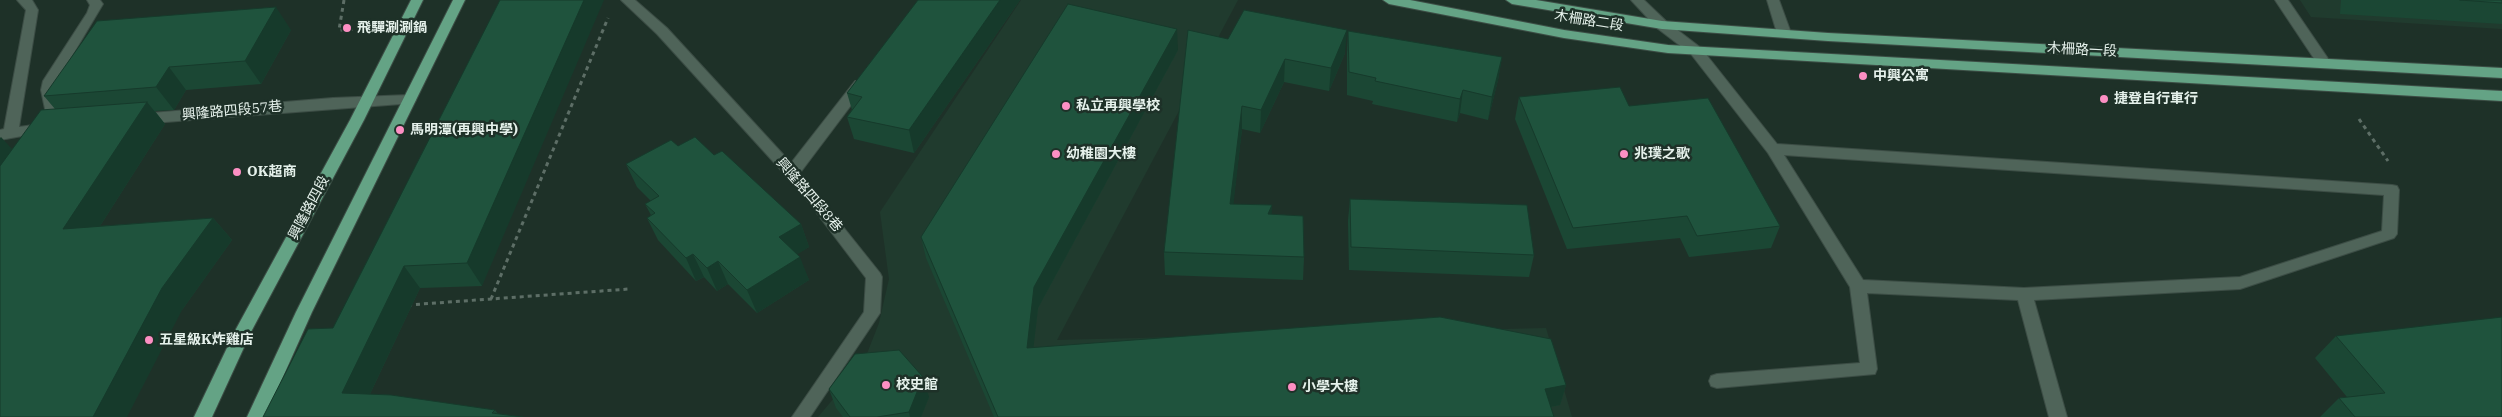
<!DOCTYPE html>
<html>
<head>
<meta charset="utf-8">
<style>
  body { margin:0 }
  canvas { display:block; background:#1e3128 }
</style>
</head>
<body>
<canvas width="2502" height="417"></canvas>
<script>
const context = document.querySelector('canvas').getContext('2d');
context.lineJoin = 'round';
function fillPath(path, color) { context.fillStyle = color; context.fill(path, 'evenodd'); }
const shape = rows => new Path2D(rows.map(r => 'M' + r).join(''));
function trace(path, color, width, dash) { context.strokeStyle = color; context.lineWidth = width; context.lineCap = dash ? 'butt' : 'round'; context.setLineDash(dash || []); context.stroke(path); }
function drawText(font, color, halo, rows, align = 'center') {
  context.font = font + ' "IBM Plex Serif","Noto Sans TC",serif'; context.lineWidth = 5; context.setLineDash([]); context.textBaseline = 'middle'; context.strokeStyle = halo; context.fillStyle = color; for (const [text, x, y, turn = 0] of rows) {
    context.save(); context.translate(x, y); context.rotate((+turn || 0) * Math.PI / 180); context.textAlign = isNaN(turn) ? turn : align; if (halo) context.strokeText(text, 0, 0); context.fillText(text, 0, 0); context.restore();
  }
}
const built = shape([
  [1021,0,1238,0,1057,340,1546,328,1572,417,818,417,863,364,879,323,889,279,880,212],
  [2300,0,2502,0,2502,29,2311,17]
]);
const path = shape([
  [344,0,339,30,371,29],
  [2359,119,2388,161],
  [491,299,608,18],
  [408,305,629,289]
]);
const minor = shape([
  [17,0,32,0,38,10,19,127,48,123,41,90,43,81,87,13,90,5,87,0,100,0,103,4,57,81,55,90,63,126,61,129,0,140,0,130,4,129,26,10,17,0],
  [621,0,635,0,667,28,791,163,855,81,865,81,867,84,800,173,880,273,882,277,880,313,810,417,792,417,864,312,866,278,800,191,657,34,621,0],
  [1631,0,1644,0,1667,22,1701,48,1777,144,2392,185,2397,186,2399,190,2397,234,2394,238,2240,289,2034,300,2067,417,2049,417,2018,300,1867,293,1877,369,1875,374,1717,388,1711,386,1709,381,1711,376,1717,374,1860,363,1850,287,1768,153,1691,54,1657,28,1631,0],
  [1784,155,2384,195,2382,231,2240,277,2024,288,1863,280,1784,155],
  [1767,0,1779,0,1791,33,1789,36,1784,37,1777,33,1767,0],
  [2275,0,2288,0,2331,63,2329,66,2319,66,2275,0],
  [409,95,414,97,416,100,414,103,139,124,132,119,139,114,333,98,409,95]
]);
const major = shape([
  [411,0,423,0,364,120,252,330,212,417,194,417,236,329,350,120,411,0],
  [453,0,465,0,312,312,265,417,247,417,296,312,453,0],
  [1383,0,1410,0,1564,30,1668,45,2502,91,2502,101,1668,53,1564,38,1389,4,1383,0],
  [1506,0,1536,0,1662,21,1828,33,2502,68,2502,78,1828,41,1662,29,1512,4,1506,0]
]);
const wall = shape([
  [500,0,482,286,420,288,370,394,495,410,498,414,263,417,333,328],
  [918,0,1020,0,914,153,854,139,847,117,852,110,847,93],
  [2341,0,2502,0,2502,24,2340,14],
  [291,30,261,84,186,90,174,110,155,111,165,124,100,226,213,218,232,240,182,310,12,149,55,109,44,96],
  [1348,31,1502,57,1498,80,1488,120,1460,113,1457,122,1372,104,1373,101,1347,95,1347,53],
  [1228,39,1345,53,1329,91,1284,82,1260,133,1242,129,1233,204,1272,205,1271,214,1304,257,1303,280,1165,275,1164,252],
  [1178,50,1038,308,1033,348,1566,385,1560,405,1551,407,1554,417,994,417,926,258,921,237],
  [1519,97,1629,106,1780,226,1771,248,1689,257,1680,238,1567,249,1515,119],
  [678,146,714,155,801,224,809,247,797,254,809,280,757,313,728,284,717,291,704,277,696,281,658,240,647,218,651,215,645,204,651,201,637,187,626,164],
  [1350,199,1534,255,1529,277,1349,270,1348,221],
  [2336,336,2502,417,2320,417,2339,398,2347,397,2315,358],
  [829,389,929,397,921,417,843,417,836,408]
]);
const shadedWall = shape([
  [584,0,604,0,482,286,467,263],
  [1000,0,1020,0,914,153,909,130],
  [276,7,291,30,261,84,245,61],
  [1177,29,1178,50,1038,308,1031,369,1027,348,1034,287],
  [1347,30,1345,53,1329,91,1331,68],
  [1502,57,1498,80,1488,120,1492,97],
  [1285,59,1284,82,1260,133,1261,110],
  [169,67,186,90,174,110,156,87],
  [1463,90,1460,113,1457,122,1460,99],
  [147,102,165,124,84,251,63,229],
  [1242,106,1242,129,1231,226,1230,204],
  [1,137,22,160,0,190,0,138],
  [1272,205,1271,228,1268,214],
  [213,218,232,240,182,310,127,417,93,417,162,288],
  [801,224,809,247,788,260,779,237],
  [693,254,704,277,696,281,686,258],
  [800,257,809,280,757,313,747,290],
  [718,261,728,284,717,291,707,268],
  [404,266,420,288,360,415,342,393],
  [923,377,929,397,921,417,910,417,909,412],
  [1566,385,1560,405,1540,409,1545,389]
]);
const building = shape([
  [500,0,584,0,467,263,404,266,342,393,391,395,495,410,492,413,523,417,263,417,308,329,333,328,500,0],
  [918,0,1000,0,909,130,847,117,862,97,847,93,918,0],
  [2460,0,2502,0,2502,3,2460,0],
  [1068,4,1177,29,1034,287,1027,348,1440,317,1551,339,1566,385,1545,389,1554,417,998,417,921,237,1068,4],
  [276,7,245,61,169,67,156,87,44,96,97,21,276,7],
  [1244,10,1347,30,1331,68,1285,59,1261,110,1242,106,1230,204,1272,205,1268,214,1303,216,1304,257,1164,252,1188,30,1228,39,1244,10],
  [1348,31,1502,57,1492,97,1463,90,1460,99,1375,81,1376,78,1349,72,1348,31],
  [1620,87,1629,106,1708,98,1780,226,1697,236,1687,216,1573,228,1519,97,1620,87],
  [147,102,63,229,213,218,162,288,93,417,0,417,0,166,41,110,147,102],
  [695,137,714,155,722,151,801,224,779,237,800,257,747,290,718,261,707,268,693,254,686,258,647,218,655,213,645,204,659,196,626,164,671,140,678,146,695,137],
  [1350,199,1527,205,1534,255,1351,247,1350,199],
  [2502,317,2502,417,2355,417,2339,398,2385,393,2336,336,2502,317],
  [899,350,923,377,909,412,877,417,850,417,829,389,855,354,899,350]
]);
const markers = [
  [347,28,5,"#fc8fc3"],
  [1863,76,5,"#fc8fc3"],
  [2104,99,5,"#fc8fc3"],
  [1066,106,5,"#fc8fc3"],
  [400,130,5,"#fc8fc3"],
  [1056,154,5,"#fc8fc3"],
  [1624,154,5,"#fc8fc3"],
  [237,172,5,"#fc8fc3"],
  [149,340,5,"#fc8fc3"],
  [886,385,5,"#fc8fc3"],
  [1292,387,5,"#fc8fc3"]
];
const streetNames = [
  ["木柵路二段",1589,21,9],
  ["木柵路一段",2082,50,3],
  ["興隆路四段57巷",232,111,-5],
  ["興隆路四段8巷",809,195,49],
  ["興隆路四段",309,208,-62]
];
const poiNames = [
  ["飛驒涮涮鍋",357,28],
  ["中興公寓",1873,76],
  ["捷登自行車行",2114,99],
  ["私立再興學校",1076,106],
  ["馬明潭(再興中學)",410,130],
  ["幼稚園大樓",1066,154],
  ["兆璞之歌",1634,154],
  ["OK超商",247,172],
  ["五星級K炸雞店",159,340],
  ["校史館",896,385],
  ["小學大樓",1302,387]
];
fillPath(built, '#203b2e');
trace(minor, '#3c4d45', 2);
trace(major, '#3c4d45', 2);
trace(path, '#5d6e66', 3, [4, 4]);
fillPath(minor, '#4f6459');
fillPath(major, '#64a385');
fillPath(wall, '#1b4734');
fillPath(shadedWall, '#163a2b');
fillPath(building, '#1f533d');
trace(building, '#163a2b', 1);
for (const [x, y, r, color] of markers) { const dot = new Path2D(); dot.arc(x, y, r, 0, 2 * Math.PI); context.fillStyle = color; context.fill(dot); trace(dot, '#1e3128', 2); }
drawText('14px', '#e5f1eb', '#1e3128', streetNames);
drawText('bold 14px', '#e5f1eb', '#1e3128', poiNames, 'left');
</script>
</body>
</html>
